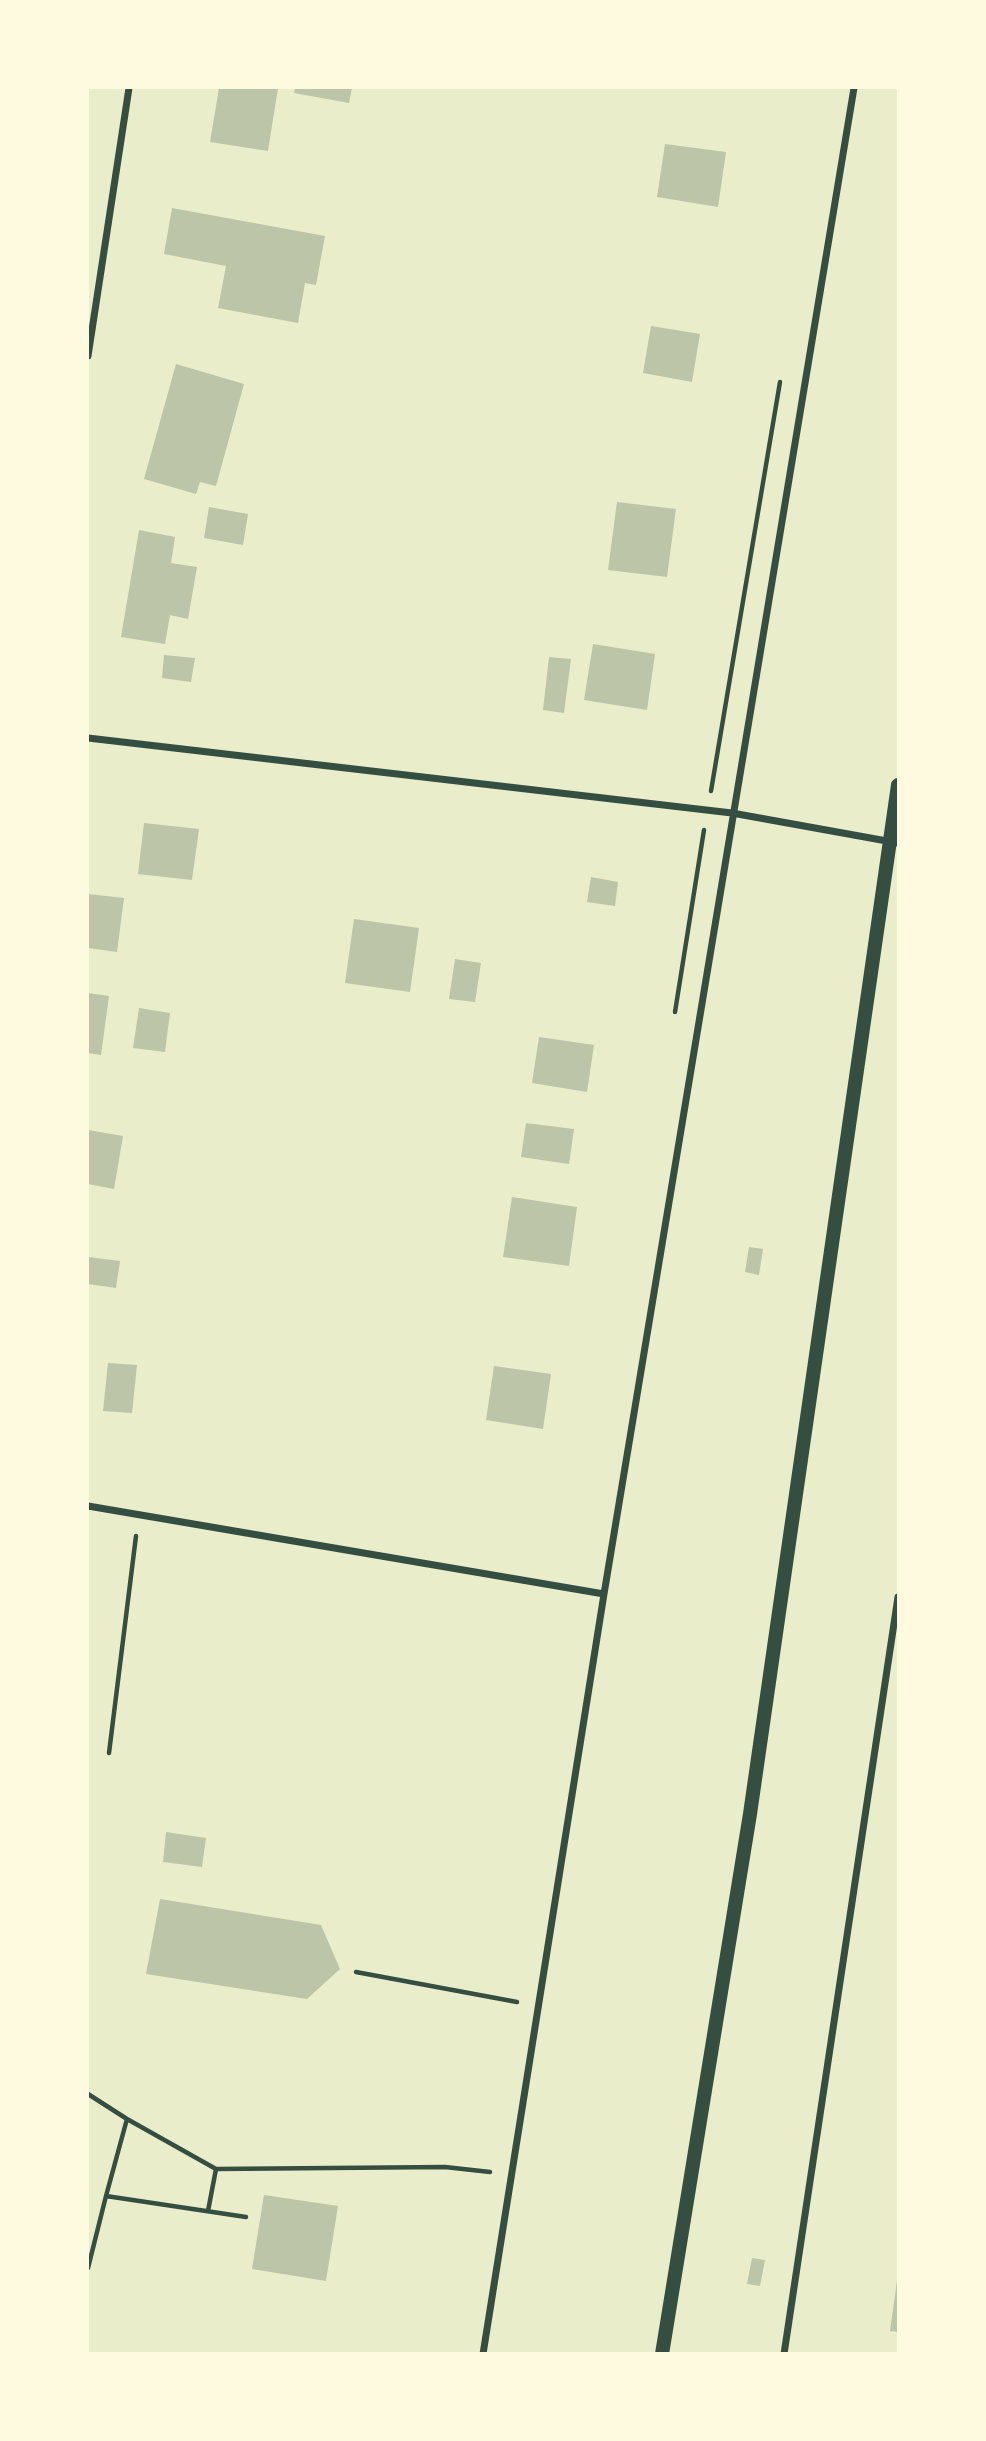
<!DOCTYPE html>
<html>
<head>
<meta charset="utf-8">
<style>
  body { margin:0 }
  #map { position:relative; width:986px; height:2441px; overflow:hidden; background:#e9edc9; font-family:Montserrat,sans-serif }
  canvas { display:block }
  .frame { position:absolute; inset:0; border:89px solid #fefae0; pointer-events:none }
</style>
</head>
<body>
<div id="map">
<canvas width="986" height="2441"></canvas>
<div class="frame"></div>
</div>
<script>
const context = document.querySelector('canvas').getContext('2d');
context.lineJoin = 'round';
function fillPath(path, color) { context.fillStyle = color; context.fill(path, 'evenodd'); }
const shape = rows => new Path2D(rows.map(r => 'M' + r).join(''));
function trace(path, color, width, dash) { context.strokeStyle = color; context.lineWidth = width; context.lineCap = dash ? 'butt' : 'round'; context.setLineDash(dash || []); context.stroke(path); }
const building = shape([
  [219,88,278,88,268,151,210,142],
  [295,88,352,88,349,103,294,93],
  [665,144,726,152,718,207,657,197],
  [172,208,325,236,316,285,305,283,298,323,218,308,226,266,164,254],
  [651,326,700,334,692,382,643,373],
  [176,364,244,384,216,486,200,482,196,494,144,479],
  [617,502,676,509,667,577,608,570],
  [209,507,248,514,243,545,204,538],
  [139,530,175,537,171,563,197,567,188,619,170,615,165,644,121,637],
  [593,644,655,654,647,710,584,700],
  [164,655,195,658,191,682,162,678],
  [549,657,571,659,564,713,543,710],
  [144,823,199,829,192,880,138,874],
  [591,877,618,882,615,906,587,902],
  [88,894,124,898,117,952,88,948],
  [354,919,419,928,410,992,345,983],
  [455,959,481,963,475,1002,449,999],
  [88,993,109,996,101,1055,88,1053],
  [139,1008,170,1013,165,1052,133,1048],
  [539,1037,594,1045,587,1092,532,1083],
  [526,1123,574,1129,569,1164,521,1157],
  [88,1130,123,1136,114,1189,88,1184],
  [512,1197,577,1207,569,1266,503,1257],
  [749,1247,763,1249,759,1275,745,1272],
  [88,1257,120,1261,116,1288,88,1284],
  [108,1363,137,1365,132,1413,103,1411],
  [494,1366,551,1374,543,1429,486,1420],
  [166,1832,206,1838,202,1867,163,1862],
  [160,1899,321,1925,340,1969,307,1999,146,1974],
  [264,2195,338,2206,326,2281,252,2269],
  [752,2258,765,2260,760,2286,747,2284],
  [897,2281,898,2282,898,2332,890,2331]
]);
const path = shape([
  [711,791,780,382],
  [675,1012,704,830],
  [109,1753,136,1536],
  [356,1972,517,2002],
  [88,2094,127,2119,216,2169],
  [106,2196,127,2119],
  [208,2211,216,2169,445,2167,490,2172],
  [88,2268,106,2196,246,2217]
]);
const minor = shape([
  [88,356,129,88],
  [88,738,732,813,898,843],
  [88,1506,604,1594],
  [483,2354,604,1594,854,88],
  [784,2354,898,1597]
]);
const secondary = shape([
  [662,2354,750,1814,898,785]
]);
fillPath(building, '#bcc5a7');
trace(path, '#344e41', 4.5);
trace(minor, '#344e41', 7);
trace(secondary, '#344e41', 14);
</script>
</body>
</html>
